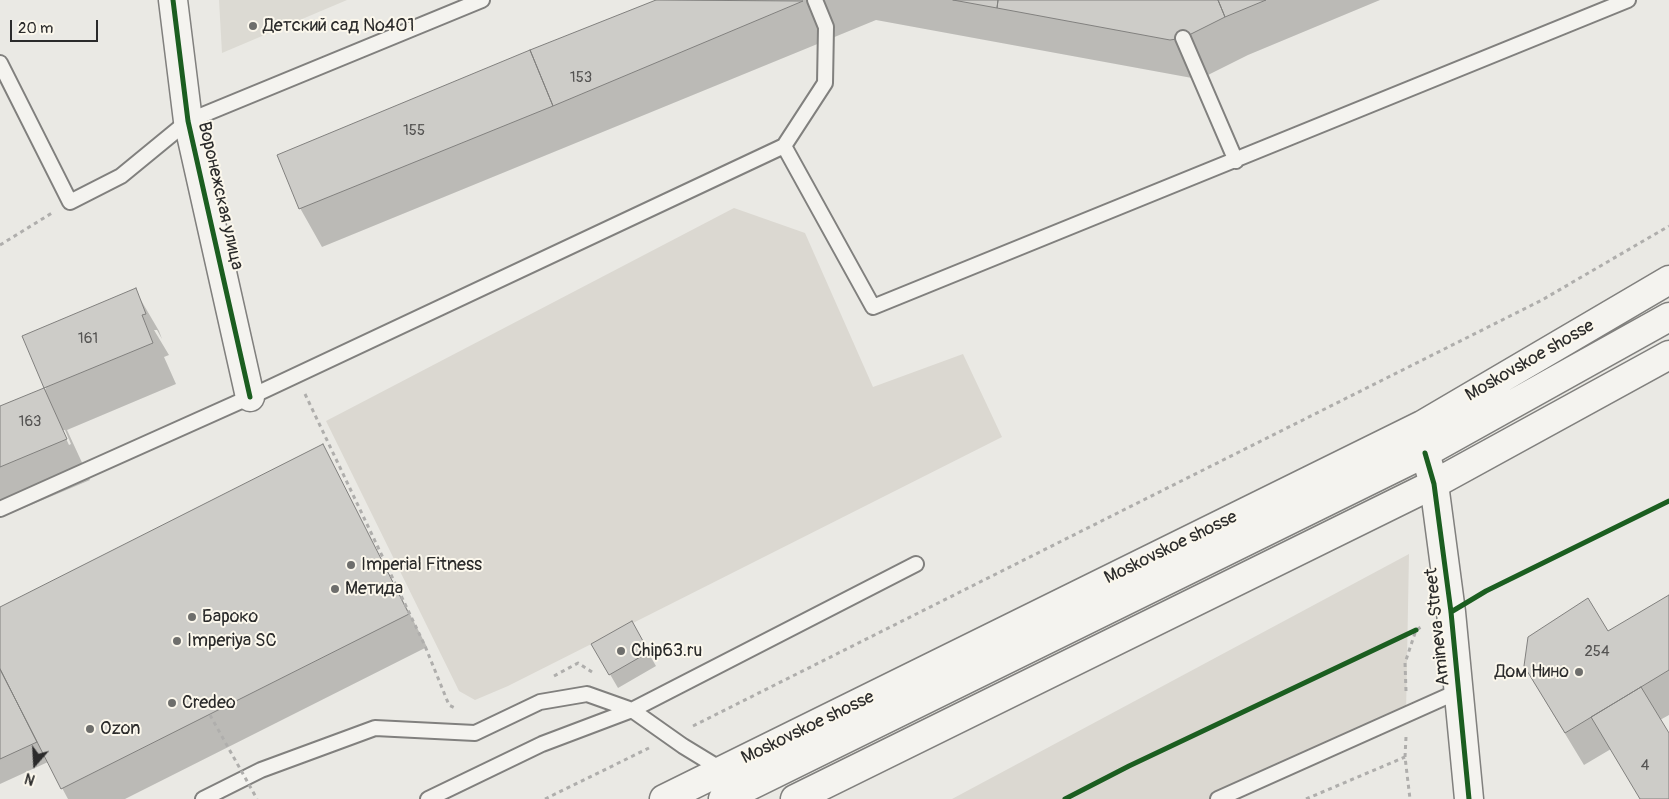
<!DOCTYPE html>
<html>
<head>
<meta charset="utf-8">
<style>
  body { margin:0 }
  #map { position:relative; width:1669px; height:799px; overflow:hidden; background:#eae9e4; font-family:Pangolin,sans-serif }
  canvas { display:block }
  .north { position:absolute; left:10px; top:739px; width:50px; height:50px; -webkit-text-stroke:4px #fbf7ec; paint-order:stroke; rotate:199deg; font-size:14px; font-weight:700; line-height:20px; text-align:center; color:#2b2b2b }
  .north::after { content:''; display:block; margin:auto; width:18px; height:22px; background:#2b2b2b; clip-path:polygon(50% 0,100% 100%,50% 72%,0 100%) }
  .scale { position:absolute; left:10px; top:20px; width:88px; height:22px; box-sizing:border-box; border:2px solid #2b2b2b; border-top:0; padding-left:6px; font-size:15px; line-height:18px; white-space:nowrap; color:#2b2b2b; -webkit-text-stroke:4px #fbf7ec; paint-order:stroke }
</style>
</head>
<body>
<div id="map">
<canvas width="1669" height="799"></canvas>
<div class="north">N</div>
<div class="scale">20 m</div>
</div>
<script>
const context = document.querySelector('canvas').getContext('2d');
context.lineJoin = 'round';
function fillPath(path, color) { context.fillStyle = color; context.fill(path, 'evenodd'); }
const shape = rows => new Path2D(rows.map(r => 'M' + r).join(''));
function trace(path, color, width, dash) { context.strokeStyle = color; context.lineWidth = width; context.lineCap = dash ? 'butt' : 'round'; context.setLineDash(dash || []); context.stroke(path); }
function drawText(font, color, halo, rows, align = 'center') {
  context.font = font + ' Pangolin,sans-serif'; context.lineWidth = 4; context.setLineDash([]); context.textBaseline = 'middle'; context.strokeStyle = halo; context.fillStyle = color; for (const [text, x, y, turn = 0] of rows) {
    context.save(); context.translate(x, y); context.rotate((+turn || 0) * Math.PI / 180); context.textAlign = isNaN(turn) ? turn : align; if (halo) context.strokeText(text, 0, 0); context.fillText(text, 0, 0); context.restore();
  }
}
const built = shape([
  [219,0,347,0,222,53]
]);
const green = shape([
  [734,208,805,233,873,387,963,354,1002,437,508,686,475,700,459,691,326,421],
  [1409,554,1406,714,1218,799,952,799]
]);
const shadow = shape([
  [661,0,1380,0,1248,55,1206,76,1192,78,876,20,322,247,300,208,278,156],
  [135,290,159,331,162,339,157,330,154,330,169,355,164,357,176,384,67,430,90,480,0,518,0,407,46,389,24,337],
  [62,430,65,430,71,444,69,445],
  [322,445,427,647,125,799,68,799,48,762,0,784,0,671,3,671,0,666,0,608],
  [1669,597,1669,715,1660,720,1669,736,1669,799,1641,799,1611,749,1584,765,1544,699,1608,633],
  [631,623,656,666,618,688,593,645]
]);
const building = shape([
  [656,0,803,1,553,106,530,50,656,0],
  [953,0,998,0,997,8,953,0],
  [998,0,1218,0,1225,17,1183,38,1170,40,997,8,998,0],
  [1218,0,1266,0,1225,17,1218,0],
  [530,50,553,106,299,209,277,155,530,50],
  [136,288,146,314,142,315,153,343,44,388,22,336,136,288],
  [44,388,67,439,0,467,0,406,44,388],
  [323,444,409,614,61,789,0,669,0,607,323,444],
  [1669,595,1669,670,1565,733,1524,666,1528,637,1588,598,1608,631,1669,595],
  [632,621,649,652,609,675,591,644,632,621],
  [0,669,37,742,0,759,0,669],
  [1641,687,1669,733,1669,799,1640,799,1591,717,1641,687]
]);
const path = shape([
  [0,245,52,213],
  [305,394,425,646,449,705,457,709],
  [1477,596,1669,501],
  [554,676,578,663,592,672],
  [1406,691,1405,663,1416,630,1423,626],
  [693,726,1542,300,1669,226],
  [1406,737,1405,757,1410,799],
  [545,799,649,748],
  [1306,799,1405,757]
]);
const service = shape([
  [1183,38,1236,161],
  [0,63,70,202,121,176,188,121,482,0],
  [784,146,873,307,1628,0],
  [0,509,250,397,784,146,825,83,826,27,815,0],
  [203,799,261,770,375,728,475,733,540,702,587,694,632,710,916,564],
  [428,799,542,744,632,710,683,746,724,771],
  [1218,799,1459,691]
]);
const minor = shape([
  [173,0,188,121,250,397]
]);
const tertiary = shape([
  [1425,453,1434,484,1451,612,1469,799]
]);
const primary = shape([
  [664,799,1422,425,1669,280],
  [723,799,1425,453,1669,317],
  [795,799,1434,484,1669,355]
]);
const pathBridge = shape([
  [210,715,257,799]
]);
const cycleway = shape([
  [173,0,188,121,250,397],
  [1425,453,1434,484,1451,612,1469,799],
  [1451,612,1486,591,1669,501],
  [1065,799,1129,766,1416,630]
]);
const markers = [
  [253,26,5,"#6e6e6c"],
  [351,565,5,"#6e6e6c"],
  [335,589,5,"#6e6e6c"],
  [192,617,5,"#6e6e6c"],
  [177,641,5,"#6e6e6c"],
  [621,651,5,"#6e6e6c"],
  [1579,672,5,"#6e6e6c"],
  [172,703,5,"#6e6e6c"],
  [90,729,5,"#6e6e6c"]
];
const numberNames = [
  ["153",581,78],
  ["155",414,131],
  ["161",88,339],
  ["163",30,422],
  ["254",1597,652],
  ["4",1645,766]
];
const poiNames = [
  ["Детский сад №401",263,26],
  ["Imperial Fitness",361,565],
  ["Метида",345,589],
  ["Бароко",202,617],
  ["Imperiya SC",187,641],
  ["Chip63.ru",631,651],
  ["Дом Нино",1569,672,"right"],
  ["Credeo",182,703],
  ["Ozon",100,729]
];
const streetNames = [
  ["Воронежская улица",220,196,77],
  ["Moskovskoe shosse",1530,361,-30],
  ["Moskovskoe shosse",1171,548,-26],
  ["Amineva Street",1438,627,-96],
  ["Moskovskoe shosse",808,728,-26]
];
fillPath(built, '#dcdad3');
fillPath(green, '#dbd8d1');
fillPath(shadow, '#0003');
fillPath(building, '#cdccc8');
trace(building, '#81807e', 1);
trace(service, '#81807e', 18);
trace(minor, '#81807e', 31);
trace(tertiary, '#81807e', 31);
trace(primary, '#81807e', 31);
trace(path, '#afaeac', 3, [4, 4]);
trace(service, '#f4f3ef', 14);
trace(minor, '#f4f3ef', 28);
trace(tertiary, '#f4f3ef', 28);
trace(primary, '#f4f3ef', 28);
trace(pathBridge, '#afaeac', 3, [4, 4]);
trace(cycleway, '#1b5e20', 5);
for (const [x, y, r, color] of markers) { const dot = new Path2D(); dot.arc(x, y, r, 0, 2 * Math.PI); context.fillStyle = color; context.fill(dot); trace(dot, '#fbf7ec', 2); }
drawText('15px', '#545352', null, numberNames);
drawText('18px', '#2b2b2b', '#fbf7ec', poiNames, 'left');
drawText('18px', '#2b2b2b', '#fbf7ec', streetNames);
</script>
</body>
</html>
